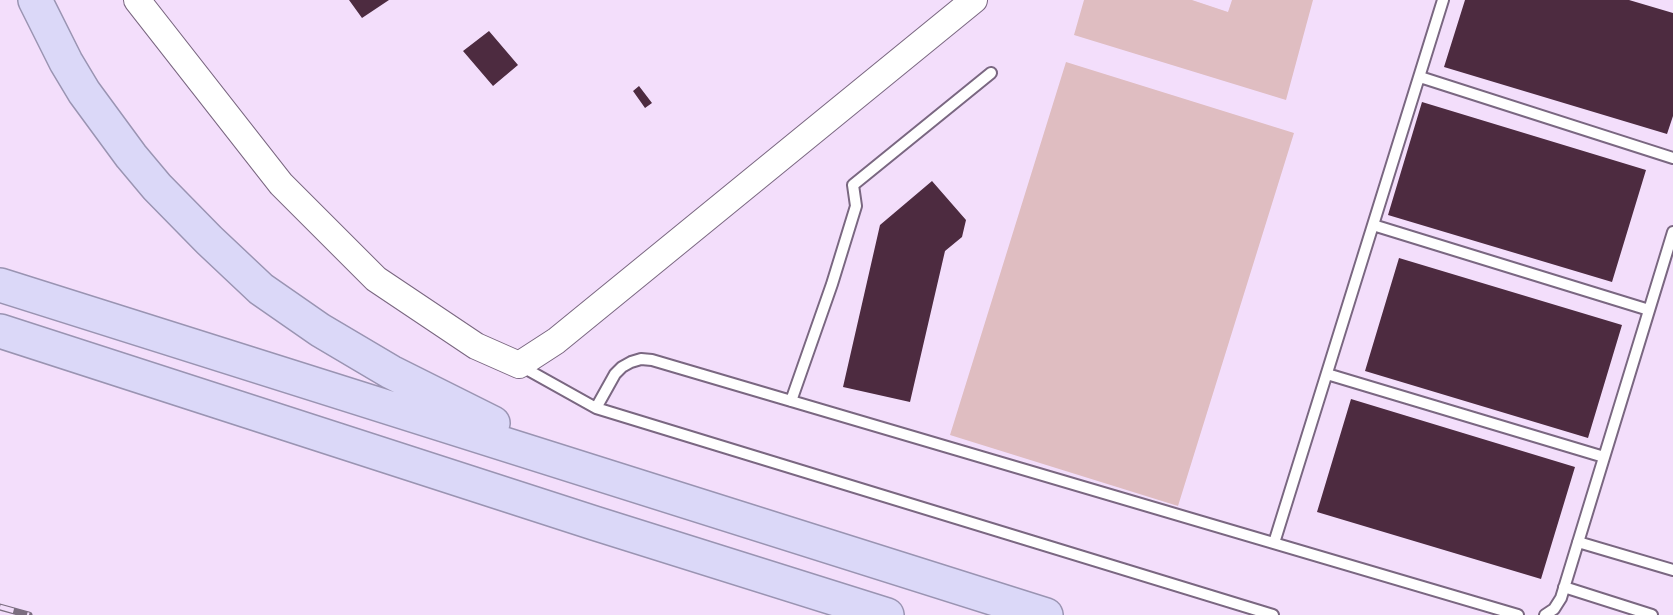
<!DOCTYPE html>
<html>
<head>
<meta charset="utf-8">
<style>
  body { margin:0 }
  canvas { display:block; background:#f3defb }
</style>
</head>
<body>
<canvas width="1673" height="615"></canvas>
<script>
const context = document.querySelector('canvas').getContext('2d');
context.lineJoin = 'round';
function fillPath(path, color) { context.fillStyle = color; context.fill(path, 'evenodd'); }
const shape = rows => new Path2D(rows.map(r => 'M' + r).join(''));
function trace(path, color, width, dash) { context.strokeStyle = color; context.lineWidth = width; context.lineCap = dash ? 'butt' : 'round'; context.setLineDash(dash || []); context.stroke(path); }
const green = shape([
  [1084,0,1192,0,1228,12,1232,0,1313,0,1286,100,1074,35],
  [1066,62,1294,133,1178,506,950,435]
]);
const building = shape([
  [349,0,389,0,362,18],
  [1465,0,1629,0,1673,13,1673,116,1667,134,1444,67],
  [489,31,518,65,493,86,463,51],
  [639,86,652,103,645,108,633,91],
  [1422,102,1646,170,1612,282,1388,215],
  [932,181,966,220,962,237,945,251,910,402,843,387,880,225],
  [1399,258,1622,325,1588,438,1365,371],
  [1351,399,1575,467,1541,579,1317,512]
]);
const service = shape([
  [1420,77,1673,158],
  [1373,225,1649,310],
  [519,365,596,408,1273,615],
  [1327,374,1604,457],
  [791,401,832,284,856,206,853,185,991,73],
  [596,408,615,374,622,367,631,362,641,359,652,360,1518,615],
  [1578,542,1673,570],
  [1274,543,1443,0],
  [1564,587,1652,615],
  [1545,615,1554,609,1561,598,1673,232]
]);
const tertiary = shape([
  [137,0,281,184,376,279,476,346,519,365,556,341,974,0]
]);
const trunk = shape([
  [35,0,66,62,84,92,131,156,157,187,209,240,261,289,320,330,391,372,493,423],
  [0,285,1046,615],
  [0,331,594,523,887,615]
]);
const rail = shape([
  [0,607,29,615]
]);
fillPath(green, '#dfbdc1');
fillPath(building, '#4d2b40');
trace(service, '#7a6781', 14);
trace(tertiary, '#7a6781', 28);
trace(trunk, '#9a94b2', 36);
trace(service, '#fff', 10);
trace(tertiary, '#fff', 26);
trace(trunk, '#dbd8f8', 33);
trace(rail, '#7b6e80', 7);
trace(rail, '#f3defb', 4.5, [14]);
</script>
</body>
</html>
